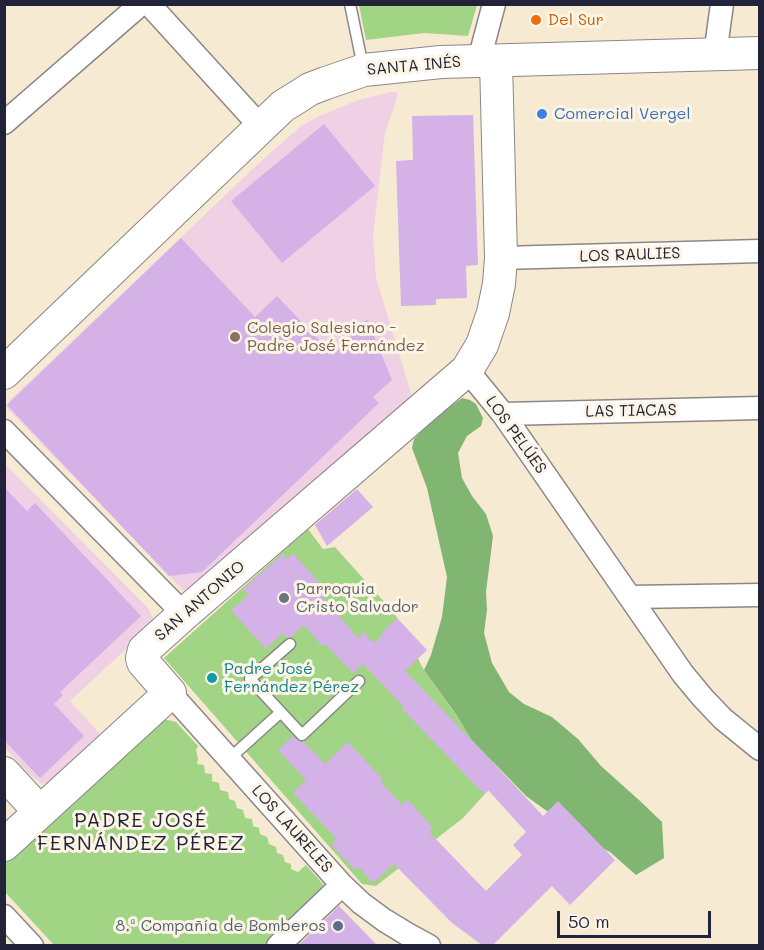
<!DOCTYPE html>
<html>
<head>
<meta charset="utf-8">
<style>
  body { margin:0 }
  #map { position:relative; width:764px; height:950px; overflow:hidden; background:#f7ead3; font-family:Mali,sans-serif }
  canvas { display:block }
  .frame { position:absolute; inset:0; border:6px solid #22223b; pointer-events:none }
  .scale { position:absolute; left:557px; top:911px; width:154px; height:27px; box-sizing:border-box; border:3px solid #22223b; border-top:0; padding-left:8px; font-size:18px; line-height:21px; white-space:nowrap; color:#22223b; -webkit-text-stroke:4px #fcf5e5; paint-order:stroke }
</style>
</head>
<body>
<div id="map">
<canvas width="764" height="950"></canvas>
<div class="frame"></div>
<div class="scale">50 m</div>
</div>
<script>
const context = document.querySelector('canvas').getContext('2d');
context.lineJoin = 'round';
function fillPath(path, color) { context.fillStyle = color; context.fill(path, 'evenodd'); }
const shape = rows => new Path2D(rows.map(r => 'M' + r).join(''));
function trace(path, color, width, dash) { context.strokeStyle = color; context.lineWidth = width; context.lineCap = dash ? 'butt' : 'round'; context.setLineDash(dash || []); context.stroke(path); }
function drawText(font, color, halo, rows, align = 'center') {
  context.font = font + ' Mali,sans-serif'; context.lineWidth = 6; context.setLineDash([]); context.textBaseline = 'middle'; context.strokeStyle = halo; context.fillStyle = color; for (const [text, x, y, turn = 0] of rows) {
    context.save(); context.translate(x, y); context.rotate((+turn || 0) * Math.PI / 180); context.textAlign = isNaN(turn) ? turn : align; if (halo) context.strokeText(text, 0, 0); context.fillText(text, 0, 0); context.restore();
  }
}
const built = shape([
  [391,92,397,92,397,98,385,133,373,235,376,278,412,396,192,591,183,590,8,409,7,405,9,401,258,164,302,125,322,115,358,100],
  [4,463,148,608,154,620,152,625,70,701,100,734,48,782,42,784,30,775,5,748]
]);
const green = shape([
  [359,5,359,4,477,5,468,36,424,33,366,40],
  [308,529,323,549,335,547,395,614,424,670,463,725,503,774,463,818,376,886,362,884,164,658],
  [161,720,168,720,176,722,198,746,196,750,198,759,197,764,204,765,205,773,212,774,212,781,219,783,220,790,228,792,229,799,235,801,237,808,243,810,245,818,252,819,253,826,259,828,260,834,267,837,269,844,276,847,277,853,283,855,285,862,291,864,291,869,298,872,306,865,329,891,270,946,54,945,5,892,5,858]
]);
const forest = shape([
  [462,398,470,400,476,404,483,418,481,426,467,436,458,453,462,478,472,496,486,514,493,536,486,592,487,610,484,633,492,663,509,692,524,704,552,717,578,739,601,766,639,800,662,822,664,858,636,875,610,852,581,838,558,819,526,796,472,740,457,716,424,670,431,655,442,617,447,577,427,488,412,448,414,439,432,420]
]);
const building = shape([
  [473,115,478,265,466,266,467,298,436,299,436,305,401,306,396,161,413,160,412,116],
  [324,124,375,186,282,263,231,201],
  [181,238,255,317,277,296,333,355,367,319,392,380,373,397,379,403,202,572,169,576,7,405],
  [4,487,27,511,35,503,141,616,60,692,63,695,54,704,84,736,40,778,4,740],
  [357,489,373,507,327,546,315,525],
  [293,553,328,593,323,597,358,638,364,632,373,643,383,635,382,633,397,618,427,650,405,671,504,774,543,816,558,801,615,860,570,905,552,886,493,945,482,945,452,923,394,864,373,883,359,867,355,870,331,844,337,839,293,793,306,780,278,750,293,736,299,742,304,742,325,764,348,742,383,780,381,782,402,805,408,800,433,828,429,832,486,891,522,855,513,845,526,832,488,790,484,794,402,709,404,707,363,664,353,673,325,644,322,646,304,625,291,637,287,638,283,633,266,649,231,610,249,595,243,589,283,554,287,559],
  [339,906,377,945,298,945,306,938]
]);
const lane = shape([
  [350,4,363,67],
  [290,644,250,679,302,735,359,681],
  [229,759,281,712]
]);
const street = shape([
  [149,4,261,127],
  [715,55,722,4],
  [479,60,494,4],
  [4,123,141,4],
  [501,258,760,251],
  [467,370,503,414,683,674,703,698,723,719,760,749],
  [503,414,760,408],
  [4,431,184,614],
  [630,597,760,595],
  [170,693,342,885,361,903,384,920,407,934,429,946],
  [4,916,32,946],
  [278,946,342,885]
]);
const secondary = shape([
  [4,373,261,127,283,106,296,98,310,89,326,83,364,70,441,62,760,53],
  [4,773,40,812],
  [4,845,170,693,143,662,142,658,144,650,184,614,467,370,482,345,493,313,499,284,501,258,496,61]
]);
const markers = [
  [536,20,6,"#e8710a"],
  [542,114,6,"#3f7fe0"],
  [235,337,6,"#8d6e63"],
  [284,598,6,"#6b7280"],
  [212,678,6,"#0f9aa8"],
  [338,926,6,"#5c6f8a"]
];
const foodNames = [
  ["Del Sur",548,20]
];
const streetNames = [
  ["SANTA INÉS",414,66,-5],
  ["LOS RAULIES",630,255,-2],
  ["LAS TIACAS",631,411,-1],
  ["LOS PELÚES",516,435,54],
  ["SAN ANTONIO",200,601,-41],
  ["LOS LAURELES",292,829,48]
];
const shopNames = [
  ["Comercial Vergel",554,114]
];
const educationNames = [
  ["Colegio Salesiano -",247,328],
  ["Padre José Fernández",247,346]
];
const worshipNames = [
  ["Parroquia",296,589],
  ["Cristo Salvador",296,607]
];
const cultureNames = [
  ["Padre José",224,669],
  ["Fernández Pérez",224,687]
];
const serviceNames = [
  ["8.ª Compañía de Bomberos",326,926]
];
const quarterNames = [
  ["PADRE JOSÉ",141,821],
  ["FERNÁNDEZ PÉREZ",141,844]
];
fillPath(built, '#f0d0e4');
fillPath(green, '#a1d484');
fillPath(forest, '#80b672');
fillPath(building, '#d4b1e6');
trace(lane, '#8c8687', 13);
trace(street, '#8c8687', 25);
trace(secondary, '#8c8687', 34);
trace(lane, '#fff', 10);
trace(street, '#fff', 22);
trace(secondary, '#fff', 32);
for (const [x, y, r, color] of markers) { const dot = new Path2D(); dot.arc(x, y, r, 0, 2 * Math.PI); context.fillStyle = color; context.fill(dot); trace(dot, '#fcf5e5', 2); }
drawText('16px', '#c56008', '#fcf5e5', foodNames, 'left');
drawText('16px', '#22223b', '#fcf5e5', streetNames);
drawText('16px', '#366cbe', '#fcf5e5', shopNames, 'left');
drawText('16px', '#785e54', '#fcf5e5', educationNames, 'left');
drawText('16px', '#5b616d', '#fcf5e5', worshipNames, 'left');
drawText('16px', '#0d838f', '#fcf5e5', cultureNames, 'left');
drawText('16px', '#4e5e75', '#fcf5e5', serviceNames, 'right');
context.letterSpacing = '1.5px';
drawText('20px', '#22223b', '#fcf5e5', quarterNames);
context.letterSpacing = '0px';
</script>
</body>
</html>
